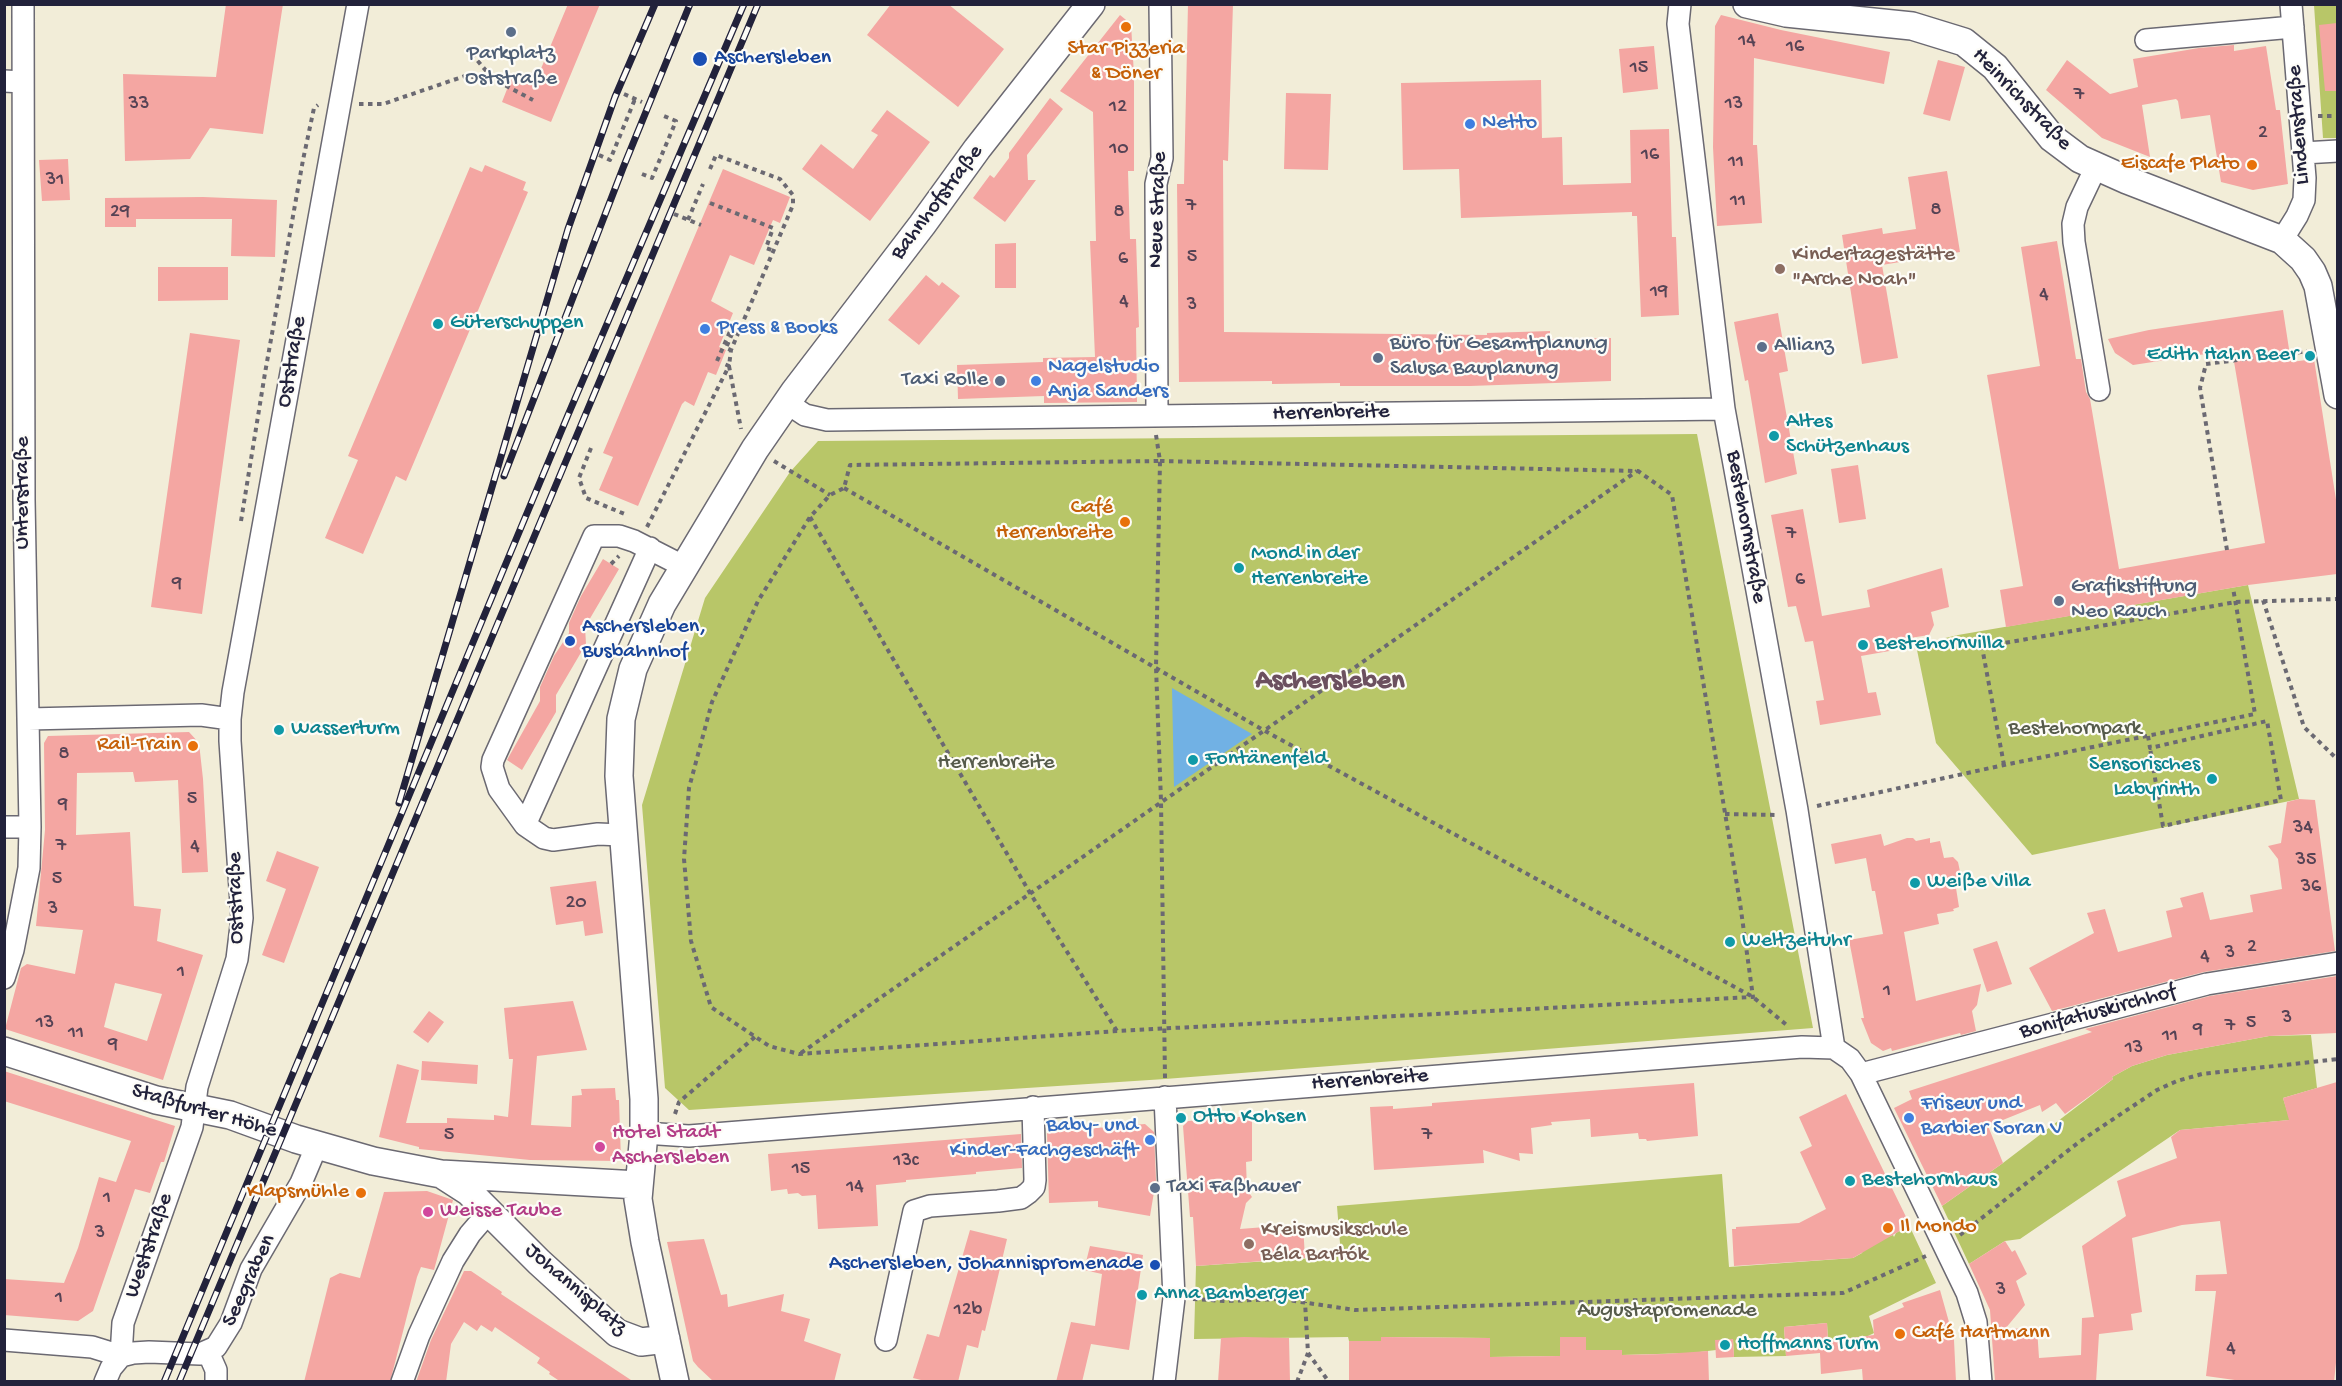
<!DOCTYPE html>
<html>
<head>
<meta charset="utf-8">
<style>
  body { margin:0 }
  #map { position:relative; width:2342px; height:1386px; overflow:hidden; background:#f2edd8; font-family:"Gochi Hand",sans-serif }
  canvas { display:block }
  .frame { position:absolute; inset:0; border:6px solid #22223b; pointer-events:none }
</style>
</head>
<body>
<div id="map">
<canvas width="2342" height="1386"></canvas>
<div class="frame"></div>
</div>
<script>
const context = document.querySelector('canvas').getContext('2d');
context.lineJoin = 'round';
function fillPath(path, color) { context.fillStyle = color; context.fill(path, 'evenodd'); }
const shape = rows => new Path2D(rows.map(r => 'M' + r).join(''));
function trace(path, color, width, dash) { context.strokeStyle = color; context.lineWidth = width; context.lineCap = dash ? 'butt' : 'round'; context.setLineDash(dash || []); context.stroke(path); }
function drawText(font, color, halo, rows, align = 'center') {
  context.font = font + ' "Gochi Hand",sans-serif'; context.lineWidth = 4.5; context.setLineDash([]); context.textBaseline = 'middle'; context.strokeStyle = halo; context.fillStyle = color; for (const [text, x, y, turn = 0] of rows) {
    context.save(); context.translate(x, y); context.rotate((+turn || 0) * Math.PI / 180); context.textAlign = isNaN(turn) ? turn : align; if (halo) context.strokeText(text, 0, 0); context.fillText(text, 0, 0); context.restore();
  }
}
const green = shape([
  [2314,5,2337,5,2337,138,2323,138],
  [1697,434,1813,1028,1165,1079,689,1110,665,1088,642,805,705,598,790,472,818,441],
  [2248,585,2299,799,2032,855,1936,743,1916,645,1958,635],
  [2311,1035,2317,1088,2283,1098,2290,1120,2180,1130,2020,1239,2005,1241,1969,1264,1942,1206,2003,1163,2113,1079,2112,1077,2132,1066,2167,1055,2269,1036],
  [1722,1174,1729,1267,1853,1258,1862,1253,1865,1245,1893,1235,1894,1237,1896,1233,1909,1225,1936,1283,1869,1316,1874,1333,1868,1336,1828,1341,1827,1323,1784,1327,1786,1356,1734,1357,1733,1339,1716,1350,1691,1353,1622,1355,1622,1350,1586,1357,1586,1337,1561,1337,1560,1356,1490,1357,1489,1338,1381,1337,1381,1341,1349,1341,1348,1337,1194,1339,1196,1266,1341,1256,1337,1206]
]);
const water = shape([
  [1172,688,1252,734,1174,787]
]);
const building = shape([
  [226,4,283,4,263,134,210,128,190,159,125,161,123,74,216,77],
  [568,4,600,4,551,122,502,102,513,74,535,83],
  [891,4,948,4,1004,49,958,107,867,35],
  [1188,4,1233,4,1228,161,1223,160,1224,332,1487,335,1487,333,1550,331,1550,339,1611,338,1611,381,1470,386,1340,386,1340,383,1272,384,1272,381,1179,382,1177,184,1184,184],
  [1120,15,1131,24,1134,75,1134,171,1128,171,1130,239,1136,239,1139,327,1136,328,1137,402,1044,403,1044,396,958,399,957,365,1043,362,1043,358,1095,357,1090,241,1096,241,1093,112,1060,91],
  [1721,15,1781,30,1890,52,1884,84,1754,58,1753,145,1757,145,1762,223,1717,226,1713,147,1715,26],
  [2337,23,2337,91,2325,91,2319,25],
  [2234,45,2234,51,2266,46,2276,110,2280,110,2288,184,2253,190,2221,182,2210,115,2181,119,2178,101,2176,99,2142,105,2150,157,2102,138,2046,90,2067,60,2110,94,2138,87,2133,59,2199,48],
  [1654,46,1658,89,1623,93,1619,49],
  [1938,60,1965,67,1950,121,1923,114],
  [1541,80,1542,138,1562,137,1563,185,1631,183,1630,130,1669,129,1672,237,1676,237,1679,315,1641,317,1637,216,1632,216,1632,212,1461,218,1459,169,1403,170,1401,83],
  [1286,93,1331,94,1328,170,1284,169],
  [1050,98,1063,109,1027,155,1028,180,1036,180,1005,222,973,198,990,175,994,178,1009,158,1009,153],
  [887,110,930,142,870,221,802,169,821,144,853,169,878,135,871,131],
  [68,159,70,200,42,201,39,160],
  [485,165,526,182,523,190,528,192,406,481,396,476,363,554,325,538,358,460,348,456,470,167,482,172],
  [723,169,790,197,780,223,773,220,754,265,730,255,711,301,733,313,719,347,726,350,716,375,708,372,694,406,685,401,682,404,638,506,599,490,613,457,603,453],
  [1947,171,1960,252,1882,265,1898,358,1862,364,1842,235,1882,228,1883,234,1916,229,1908,177],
  [203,197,277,200,275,257,231,256,232,219,136,219,136,227,105,227,105,198],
  [2057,241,2076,359,2081,359,2086,392,2090,399,2119,569,2265,543,2232,350,2133,365,2115,353,2108,339,2149,330,2283,310,2291,362,2314,359,2337,506,2337,574,2248,585,2006,627,2000,590,2023,586,1987,375,2040,366,2021,247],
  [1016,243,1016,288,995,288,995,244],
  [158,267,228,267,228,300,158,301],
  [926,275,939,286,942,282,960,296,919,345,888,320],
  [1778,313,1788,371,1779,373,1797,474,1765,483,1748,380,1745,381,1734,322],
  [190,333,240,340,202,614,151,607],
  [1858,465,1866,519,1839,523,1831,469],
  [1803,509,1822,616,1870,607,1867,590,1942,568,1949,607,1931,612,1934,625,1929,635,1910,638,1912,647,1861,656,1868,693,1876,692,1881,715,1820,725,1816,701,1824,700,1813,641,1805,642,1796,606,1788,607,1771,515],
  [603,559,619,569,585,627,586,644,556,695,556,712,522,770,507,760,540,701,540,687,554,656,569,633,569,623,581,596],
  [189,732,199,743,203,779,208,872,182,873,178,780,135,782,133,772,77,773,76,835,130,832,134,906,161,909,157,941,203,955,163,1080,5,1029,21,968,27,964,75,974,83,930,36,926,45,830,44,743,48,736],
  [115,983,162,994,147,1041,104,1027],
  [2299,799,2315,800,2335,951,2204,972,2052,1011,2029,968,2094,933,2087,913,2105,909,2118,952,2172,937,2166,911,2183,907,2180,898,2203,892,2210,920,2253,912,2250,895,2282,889,2278,859,2268,846,2281,843,2287,802],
  [1881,834,1884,846,1907,838,1913,838,1916,841,1930,838,1930,843,1940,841,1944,858,1953,857,1958,862,1962,881,1956,888,1959,907,1953,909,1954,911,1937,914,1939,924,1904,932,1916,1001,1981,984,1977,1005,1972,1011,1976,1031,1961,1035,1960,1033,1892,1051,1891,1048,1883,1051,1871,1043,1861,1018,1864,1018,1849,940,1883,934,1875,891,1872,891,1866,858,1835,864,1831,844],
  [277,851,319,867,284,963,262,955,286,889,266,881],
  [596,881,603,933,585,936,583,921,556,925,550,887],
  [1997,941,2012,984,1987,992,1973,949],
  [2337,976,2337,1033,2269,1036,2167,1055,2132,1066,2112,1077,2113,1079,2065,1114,2056,1103,2042,1112,2040,1105,1988,1126,2003,1163,1942,1206,1894,1108,1912,1099,1909,1091,2092,1032,2085,1029,2210,996],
  [573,1001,587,1050,537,1056,531,1125,571,1127,572,1096,582,1095,581,1089,615,1088,616,1100,619,1100,621,1161,530,1160,419,1149,419,1147,379,1137,397,1064,419,1070,406,1123,447,1123,447,1118,494,1120,494,1115,508,1117,513,1059,509,1059,504,1008],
  [429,1011,444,1022,428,1043,413,1032],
  [422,1061,478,1065,477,1084,421,1080],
  [4,1071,175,1126,164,1162,161,1162,150,1193,135,1189,93,1311,78,1321,4,1315,4,1279,64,1283,78,1248,99,1177,116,1182,131,1141,4,1101],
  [2337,1082,2337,1353,2334,1382,2249,1382,2206,1376,2216,1291,2195,1291,2196,1275,2227,1274,2220,1221,2182,1225,2132,1238,2142,1312,2131,1314,2133,1330,2099,1334,2096,1382,1995,1382,1990,1310,1969,1264,2005,1241,2012,1252,2015,1250,2027,1274,2016,1281,2025,1305,2005,1329,2037,1328,2039,1358,2081,1355,2082,1318,2094,1317,2082,1246,2126,1216,2117,1181,2177,1158,2171,1137,2180,1130,2289,1120,2283,1098],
  [1694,1083,1698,1136,1647,1141,1646,1139,1639,1139,1638,1133,1591,1137,1590,1119,1551,1122,1552,1125,1531,1128,1533,1154,1519,1153,1520,1161,1483,1150,1484,1163,1374,1170,1370,1107,1393,1106,1393,1109,1432,1106,1432,1103],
  [1846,1094,1910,1225,1853,1258,1734,1266,1732,1229,1736,1229,1736,1227,1799,1223,1826,1209,1800,1152,1812,1146,1799,1117],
  [1252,1116,1252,1161,1246,1162,1247,1190,1252,1197,1246,1203,1240,1229,1303,1224,1305,1258,1196,1266,1193,1217,1190,1217,1183,1126,1188,1121],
  [1145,1124,1154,1132,1156,1180,1150,1216,1098,1207,1098,1201,1049,1203,1047,1132],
  [1021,1134,1022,1168,976,1172,976,1174,906,1180,906,1182,876,1185,878,1226,818,1229,816,1195,802,1196,798,1193,788,1194,787,1189,771,1191,768,1154],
  [427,1191,453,1200,434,1270,421,1267,417,1277,390,1382,304,1382,330,1278,340,1273,360,1278,384,1192],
  [970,1230,1007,1239,985,1331,982,1330,978,1348,967,1345,958,1382,929,1382,913,1378,927,1334,939,1337],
  [704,1239,721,1295,727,1294,728,1307,784,1294,781,1311,810,1319,804,1341,841,1354,834,1382,714,1382,698,1367,693,1361,667,1242],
  [1090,1246,1143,1255,1129,1350,1091,1344,1082,1382,1056,1382,1071,1322,1095,1326,1102,1274,1084,1270],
  [464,1271,471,1271,502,1292,501,1294,634,1382,561,1382,549,1374,550,1372,537,1363,540,1358,495,1327,492,1332,481,1325,477,1331,464,1322,451,1344,446,1382,416,1382,431,1340],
  [1940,1290,1954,1340,1956,1382,1863,1382,1862,1369,1821,1374,1820,1353,1786,1356,1784,1327,1827,1323,1828,1341,1874,1335,1873,1320,1904,1307,1902,1303],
  [1244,1337,1289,1338,1290,1381,1218,1382,1221,1338],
  [1381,1337,1490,1338,1490,1357,1560,1356,1560,1337,1586,1337,1586,1350,1622,1350,1622,1355,1664,1354,1708,1351,1709,1382,1349,1382,1349,1341,1381,1341],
  [1733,1339,1734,1357,1716,1358,1715,1340]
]);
const path = shape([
  [466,47,493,79,511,81],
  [624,94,642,102],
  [359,104,383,104,465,76,493,79,533,100],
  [2318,116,2338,116],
  [599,155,610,160,635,99],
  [710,169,716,155,780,179,793,195,793,205,731,350,729,366,741,429],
  [642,174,652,178,676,121,664,116],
  [710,203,773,228,766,248,774,251],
  [674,214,701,225],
  [688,220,703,184],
  [2289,354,2307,351],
  [717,361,732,327,734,329,726,348,731,350],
  [1156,435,1160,461,1156,667,1161,801,1165,1078],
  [591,448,579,478,586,498,627,515],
  [774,461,830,495],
  [1160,461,1638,471,1672,495,1740,903,1753,997,1117,1031,799,1054,769,1046,711,1007,691,941,684,859,689,788,712,702,758,601,810,517,830,495,844,488,850,465,1160,461],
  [844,488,1265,731,1753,997,1789,1027],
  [810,517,1030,893,1117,1031],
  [241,521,265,373,303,160,314,108,318,105],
  [647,527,729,366,722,363],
  [2227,550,2200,388,2206,364,2253,358],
  [611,564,619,556],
  [2263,600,2304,727,2338,760],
  [2148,736,2150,748,2267,721,2281,800,2163,826,2150,748],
  [2004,765,1982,647,2236,602,2338,599],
  [1817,806,2004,765,2255,714,2233,588],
  [1725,814,1778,815],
  [801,1053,1637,471],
  [675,1114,679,1102,755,1037],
  [1960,1235,2079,1142,2157,1090,2177,1081,2202,1074,2338,1059],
  [1193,1299,1225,1301,1281,1299,1355,1310,1843,1293,1926,1256],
  [1308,1353,1329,1382],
  [1297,1382,1308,1353,1305,1302]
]);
const minor = shape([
  [1680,4,1678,24,1724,409,1797,810,1834,1048],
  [2146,40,2293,27],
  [4,81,23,82],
  [2303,153,2338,151],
  [2096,167,2077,207,2073,224,2074,242,2099,390],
  [2282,240,2297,216,2304,200,2305,178,2291,4],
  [787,403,805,415,827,420,1724,409],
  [1157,416,1156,184,1162,158,1160,4],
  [28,719,201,715,230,719],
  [525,825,650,548],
  [4,827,30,827],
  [622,835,598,834,553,840,544,838,525,825,499,789,492,767,493,760,594,536,619,536,634,541,683,566],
  [4,978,13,950,29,868,30,827,24,500,23,4],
  [1861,1074,2207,984,2338,963],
  [644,1133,689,1136,1802,1047,1834,1048,1850,1059,1861,1074,1967,1293,1976,1322,1981,1382],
  [4,1340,92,1347,121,1356,133,1353,149,1352,200,1354,216,1347,231,1323,251,1269,301,1183,317,1145],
  [886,1340,914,1211,930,1206,998,1201,1021,1198,1028,1193,1034,1187,1035,1180,1033,1107],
  [208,1352,216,1370,216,1382],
  [105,1382,111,1368,121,1356,123,1323,192,1127,197,1087,237,959,242,918,230,741,230,719,233,692,358,4],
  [402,1382,419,1335,453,1261,470,1234,489,1212],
  [1164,1382,1174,1298,1165,1097]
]);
const major = shape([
  [1747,4,1786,13,1912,26,1964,42,1995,67,2052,138,2080,159,2127,180,2282,240,2303,259,2312,272,2318,286,2338,395],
  [4,1051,156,1100,230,1115,296,1139,373,1161,441,1174,638,1185],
  [441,1174,469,1192,539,1262,617,1333,641,1342,666,1339],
  [675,1382,645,1242,638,1199,644,1133,644,1099,619,776,621,719,633,669,662,604,755,449,795,391,922,225,977,149,1091,4]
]);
const rail = shape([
  [504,476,623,168,690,4],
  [399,803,568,229,615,97,655,4],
  [164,1382,568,415,744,4],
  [179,1382,758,4]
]);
const markers = [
  [1126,27,6,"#e8710a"],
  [511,32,6,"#5c6f8a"],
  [700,59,8,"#1a4fb4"],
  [1470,124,6,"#3f7fe0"],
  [2252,165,6,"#e8710a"],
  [1780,269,6,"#8d6e63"],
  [438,324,6,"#0f9aa8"],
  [705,329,6,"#3f7fe0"],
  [1762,347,6,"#5c6f8a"],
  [2310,356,6,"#0f9aa8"],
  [1378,358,6,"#5c6f8a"],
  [1000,381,6,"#5c6f8a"],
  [1036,381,6,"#3f7fe0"],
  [1774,436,6,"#0f9aa8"],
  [1125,522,6,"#e8710a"],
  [1239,568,6,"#0f9aa8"],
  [2059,601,6,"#5c6f8a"],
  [570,641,6,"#1a4fb4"],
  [1863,645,6,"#0f9aa8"],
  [279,730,6,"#0f9aa8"],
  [193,746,6,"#e8710a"],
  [1193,760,6,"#0f9aa8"],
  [2212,779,6,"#0f9aa8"],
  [1915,883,6,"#0f9aa8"],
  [1730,942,6,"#0f9aa8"],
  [1181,1118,6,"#0f9aa8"],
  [1909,1118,6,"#3f7fe0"],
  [1150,1140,6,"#3f7fe0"],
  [600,1147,6,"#d1479c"],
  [1850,1181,6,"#0f9aa8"],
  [1155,1188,6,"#5c6f8a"],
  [361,1193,6,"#e8710a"],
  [428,1212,6,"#d1479c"],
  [1888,1228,6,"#e8710a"],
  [1249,1244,6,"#8d6e63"],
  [1155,1265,6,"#1a4fb4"],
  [1142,1295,6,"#0f9aa8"],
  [1900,1334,6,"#e8710a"],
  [1725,1345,6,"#0f9aa8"]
];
const numberNames = [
  ["14",1747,42],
  ["16",1795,48],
  ["15",1639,69],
  ["7",2079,96],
  ["33",139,105],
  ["13",1734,105],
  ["12",1118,108],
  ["2",2263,134],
  ["10",1119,150],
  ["16",1650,156],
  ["11",1736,163],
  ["31",55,181],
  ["11",1738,202],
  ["7",1191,207],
  ["8",1936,211],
  ["29",120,213],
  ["8",1119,213],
  ["5",1192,258],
  ["6",1123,260],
  ["19",1659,293],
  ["4",2044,296],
  ["4",1124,303],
  ["3",1192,306],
  ["7",1791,535],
  ["6",1800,581],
  ["9",177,585],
  ["8",64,755],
  ["5",192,800],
  ["9",63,806],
  ["34",2303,829],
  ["7",61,847],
  ["4",195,848],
  ["35",2306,861],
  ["5",57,880],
  ["36",2311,888],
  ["20",576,904],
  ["3",53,910],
  ["2",2252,948],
  ["3",2230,954],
  ["4",2205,958],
  ["1",181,973],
  ["1",1887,992],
  ["3",2287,1019],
  ["13",45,1024],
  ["5",2251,1024],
  ["7",2230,1027],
  ["9",2198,1031],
  ["11",76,1034],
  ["11",2170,1037],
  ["9",113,1046],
  ["13",2134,1049],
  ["5",449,1136],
  ["7",1427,1136],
  ["13c",906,1162],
  ["15",801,1170],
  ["14",855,1188],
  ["1",107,1199],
  ["3",100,1234],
  ["3",2001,1291],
  ["1",59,1299],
  ["12b",968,1311],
  ["4",2231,1350]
];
const foodNames = [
  ["Star Pizzeria",1126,50,"center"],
  ["& Döner",1126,75,"center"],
  ["Eiscafe Plato",2240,165],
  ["Café",1113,509],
  ["Herrenbreite",1113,534],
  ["Rail-Train",181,746],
  ["Klapsmühle",349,1193],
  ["Il Mondo",1900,1228,"left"],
  ["Café Hartmann",1912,1334,"left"]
];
const serviceNames = [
  ["Parkplatz",511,55,"center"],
  ["Oststraße",511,80,"center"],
  ["Büro für Gesamtplanung",1390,345],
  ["Salusa Bauplanung",1390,370],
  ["Allianz",1774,347],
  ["Taxi Rolle",988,381,"right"],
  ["Grafikstiftung",2071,588],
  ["Neo Rauch",2071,613],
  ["Taxi Faßhauer",1167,1188]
];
const transitNames = [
  ["Aschersleben",714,59],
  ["Aschersleben,",582,628],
  ["Busbahnhof",582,653],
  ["Aschersleben, Johannispromenade",1143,1265,"right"]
];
const streetNames = [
  ["Heinrichstraße",2021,100,46],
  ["Lindenstraße",2300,125,-94],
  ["Bahnhofstraße",938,203,-53],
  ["Neue Straße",1159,210,-88],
  ["Oststraße",293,362,-80],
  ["Herrenbreite",1331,414,-1],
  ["Unterstraße",24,493,-90],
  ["Bestehornstraße",1745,527,80],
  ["Oststraße",237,898,-91],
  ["Bonifatiuskirchhof",2098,1013,-15],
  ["Herrenbreite",1370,1081,-4],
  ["Staßfurter Höhe",204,1112,16],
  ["Weststraße",150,1246,-71],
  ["Seegraben",250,1281,-65],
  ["Johannisplatz",575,1290,41]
];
const shopNames = [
  ["Netto",1482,124],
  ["Press & Books",717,329],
  ["Nagelstudio",1048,368],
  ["Anja Sanders",1048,393],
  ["Friseur und",1921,1105],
  ["Barbier Soran V",1921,1130],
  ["Baby- und",1138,1127,"right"],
  ["Kinder-Fachgeschäft",1138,1152,"right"]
];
const educationNames = [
  ["Kindertagestätte",1792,256],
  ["\"Arche Noah\"",1792,281],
  ["Kreismusikschule",1261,1231],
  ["Béla Bartók",1261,1256]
];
const cultureNames = [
  ["Güterschuppen",450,324],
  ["Edith Hahn Beer",2298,356,"right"],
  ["Altes",1786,423],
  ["Schützenhaus",1786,448],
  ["Mond in der",1251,555],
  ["Herrenbreite",1251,580],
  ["Bestehornvilla",1875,645],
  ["Wasserturm",291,730],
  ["Fontänenfeld",1205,760],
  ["Sensorisches",2200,766,"right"],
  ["Labyrinth",2200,791,"right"],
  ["Weiße Villa",1927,883],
  ["Weltzeituhr",1742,942],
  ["Otto Kohsen",1193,1118],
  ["Bestehornhaus",1862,1181],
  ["Anna Bamberger",1154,1295],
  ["Hoffmanns Turm",1737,1345]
];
const parkNames = [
  ["Bestehornpark",2075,730],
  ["Herrenbreite",996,764],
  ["Augustapromenade",1667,1312]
];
const hotelNames = [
  ["Hotel Stadt",612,1134],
  ["Aschersleben",612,1159],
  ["Weisse Taube",440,1212]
];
const districtNames = [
  ["Aschersleben",1330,683]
];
fillPath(green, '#b8c668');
fillPath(water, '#71b1e4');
fillPath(building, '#f4a6a2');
trace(minor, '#6b6972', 24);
trace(major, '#6b6972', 30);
trace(path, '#6b6972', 4, [4.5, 4.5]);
trace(minor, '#fff', 21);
trace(major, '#fff', 27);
trace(rail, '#22223b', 7);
trace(rail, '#fdfcf7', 4.5, [14]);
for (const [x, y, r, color] of markers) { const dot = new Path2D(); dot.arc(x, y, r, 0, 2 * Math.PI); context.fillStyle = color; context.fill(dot); trace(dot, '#fdfcf7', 2); }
drawText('20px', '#564355', null, numberNames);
drawText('22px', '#c56008', '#fdfcf7', foodNames, 'right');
drawText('22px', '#4e5e75', '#fdfcf7', serviceNames, 'left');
drawText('22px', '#164399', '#fdfcf7', transitNames, 'left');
drawText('22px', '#22223b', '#fdfcf7', streetNames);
drawText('22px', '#366cbe', '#fdfcf7', shopNames, 'left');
drawText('22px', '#785e54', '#fdfcf7', educationNames, 'left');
drawText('22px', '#0d838f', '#fdfcf7', cultureNames, 'left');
drawText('22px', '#565b4b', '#fdfcf7', parkNames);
drawText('22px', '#b23c85', '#fdfcf7', hotelNames, 'left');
drawText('bold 28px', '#6c505f', '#fdfcf7', districtNames);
</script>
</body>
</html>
